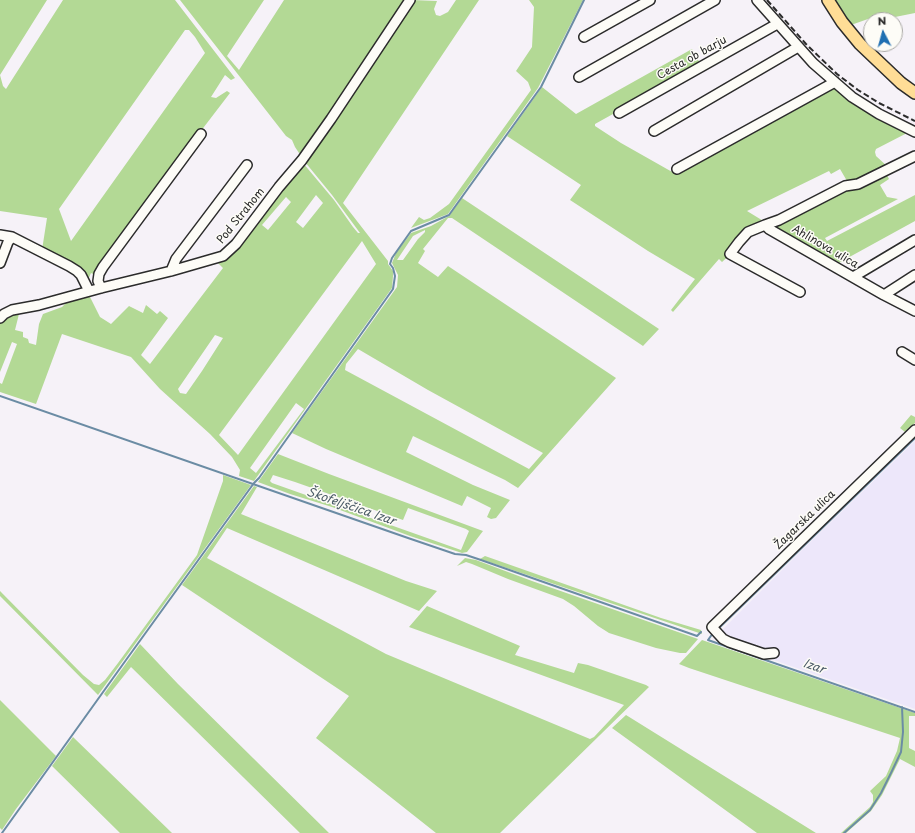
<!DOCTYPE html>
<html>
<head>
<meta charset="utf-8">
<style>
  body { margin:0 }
  #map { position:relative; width:915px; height:833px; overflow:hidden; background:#f6f2f8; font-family:"Playpen Sans",sans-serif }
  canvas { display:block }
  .north { position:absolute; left:863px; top:12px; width:40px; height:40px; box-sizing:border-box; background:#fdfcf7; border:1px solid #a9a8a5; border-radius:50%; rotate:354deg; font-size:11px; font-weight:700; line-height:16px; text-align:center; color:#2b2b2b }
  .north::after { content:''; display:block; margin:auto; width:14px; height:18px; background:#1f6fb2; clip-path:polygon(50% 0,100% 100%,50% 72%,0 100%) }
</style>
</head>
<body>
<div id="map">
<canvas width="915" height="833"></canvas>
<div class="north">N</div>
</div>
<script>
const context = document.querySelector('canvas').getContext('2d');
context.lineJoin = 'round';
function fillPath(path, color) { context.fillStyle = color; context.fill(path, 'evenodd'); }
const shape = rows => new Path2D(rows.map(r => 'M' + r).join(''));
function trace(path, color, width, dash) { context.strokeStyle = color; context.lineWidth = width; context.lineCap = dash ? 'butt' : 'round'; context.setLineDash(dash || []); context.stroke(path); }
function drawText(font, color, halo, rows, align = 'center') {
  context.font = font + ' "Playpen Sans",sans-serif'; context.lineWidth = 3; context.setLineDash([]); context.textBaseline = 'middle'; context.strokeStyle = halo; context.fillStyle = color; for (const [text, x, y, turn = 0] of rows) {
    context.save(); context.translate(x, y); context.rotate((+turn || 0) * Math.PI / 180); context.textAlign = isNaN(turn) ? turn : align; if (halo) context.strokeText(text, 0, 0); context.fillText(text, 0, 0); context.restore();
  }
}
const built = shape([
  [915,441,915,709,713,639,801,551]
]);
const green = shape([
  [0,0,47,0,0,75,3,86,6,89,63,0,175,0,235,78,231,80,225,75,211,97,216,98,227,91,230,93,194,140,95,275,91,273,87,282,42,250,47,218,0,211],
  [185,30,189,30,195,37,205,53,71,241,59,209],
  [180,0,264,0,227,56,239,70,284,0,408,0,302,154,299,153,295,147,292,140,286,136],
  [412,0,437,1,434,9,436,15,440,16,448,12,456,0,479,0,343,203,388,261,388,264,393,271,393,276,392,288,254,481,239,476,240,470,232,457,210,434,160,389,131,357,62,334,36,404,0,392,0,383,2,384,17,344,12,342,0,372,0,322,1,320,20,310,15,330,23,332,23,337,28,339,29,343,36,345,39,324,43,314,62,307,68,301,88,293,100,317,111,324,129,306,143,313,146,305,157,314,160,311,168,318,141,355,150,364,223,268,217,262,303,163,334,200,353,227,358,233,360,233,332,195,305,162],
  [316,195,323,203,303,228,296,222],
  [286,197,291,202,268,230,262,225],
  [362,241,376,264,238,455,219,435],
  [215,335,223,338,202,371,186,394,180,393,178,389],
  [296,403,304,409,256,473,250,468],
  [529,0,583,0,538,88,448,214,411,228,419,217,424,220,430,218,449,204,531,90,528,82,516,71,532,47,534,7],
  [835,0,915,0,915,13,895,17,886,14,868,19,851,25],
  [692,49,701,65,595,124,595,126,621,143,674,173,835,86,909,132,876,149,875,152,876,156,888,167,857,182,847,181,840,169,831,174,829,171,747,211,765,222,722,262,719,259,673,312,671,310,695,279,648,251,570,200,581,185,507,136,542,87,576,114],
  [886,173,889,179,880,185,887,197,898,199,825,238,827,241,915,195,915,221,844,260,839,263,815,249,774,230,772,224,851,186],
  [462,198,659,329,643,346,452,218,448,218,423,249,425,251,418,263,438,277,448,266,616,378,518,488,505,480,413,436,406,452,473,485,510,500,496,518,491,519,487,517,491,508,467,496,462,506,326,449,292,433,397,287,398,275,392,263,396,253,411,233,431,226,449,216],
  [425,230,425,232,418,239,403,260,397,260,413,236],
  [358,349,428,390,543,453,529,469,345,370,346,364],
  [911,415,915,417,915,423,905,432,900,428],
  [278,454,329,474,483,531,467,552,462,553,410,536,332,507,290,494,258,482],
  [273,475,295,482,403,520,408,508,466,529,469,531,461,550,272,483,270,481],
  [223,475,251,485,98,695,0,596,0,591,83,675,94,684,99,685,105,680,118,663,197,555,223,481],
  [254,486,257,487,241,514,406,581,437,591,419,611,227,528,207,558,386,654,590,739,594,737,624,705,409,627,427,606,520,646,515,655,574,673,578,663,588,665,646,685,649,687,500,833,436,833,316,738,349,696,182,585],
  [485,556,661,618,701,630,702,634,480,559],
  [465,558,476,560,532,581,698,639,686,653,680,653,656,648,609,633,598,626,574,606,563,599,508,579,472,564,466,562,457,566],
  [702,640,915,713,915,716,909,716,909,748,915,751,915,767,900,759,882,795,871,811,846,833,841,833,870,807,873,802,873,795,870,791,886,776,897,751,900,738,689,668,679,664],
  [140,644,178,684,329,833,300,833,131,667,107,697,104,694],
  [0,700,56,756,16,809,2,830,0,828],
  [626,715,816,833,757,833,612,728],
  [73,737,172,833,120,833,52,766]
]);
const stream = shape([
  [0,396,408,538,455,554,466,555,481,560,697,636,701,632],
  [719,628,915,438],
  [713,633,708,640,915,712],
  [2,833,126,660,254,483,259,478,393,289,395,276,393,268,390,264,392,258,411,231,449,215,541,87,584,0],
  [844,833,870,810,881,793,891,773,901,752,903,732,902,707]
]);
const minor = shape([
  [757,0,813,63,852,97,879,114,915,132],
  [584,37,650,0],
  [579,77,715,0],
  [619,113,777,24],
  [654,131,798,47],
  [677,169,835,82],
  [765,225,779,220,845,186,858,184,915,156],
  [0,235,12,237,69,266,77,271,81,275,89,291],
  [0,263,8,242,12,237],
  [171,271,176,259,247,165],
  [853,277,915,240],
  [101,288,98,281,99,274,103,267,201,134],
  [800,292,730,254,739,242,748,232,765,225,769,229,884,295,915,311],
  [884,295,915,275],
  [0,318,4,314,12,310,39,305,101,288,171,271,223,256,236,244,279,187,302,160,331,119,410,0],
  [902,352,915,360],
  [774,653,764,654,729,642,723,639,712,627,915,430]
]);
const major = shape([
  [828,0,842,22,860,44,901,83,915,93]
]);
const rail = shape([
  [767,0,806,44,837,74,858,90,879,103,915,121]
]);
const streetNames = [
  ["Cesta ob barju",692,58,-29],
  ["Pod Strahom",241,216,-51],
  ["Ahlinova ulica",825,247,30],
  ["Žagarska ulica",805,520,-44]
];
const waterNames = [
  ["Škofeljščica Izar",351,507,19],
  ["Izar",814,667,19]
];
fillPath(built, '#ede7fa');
fillPath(green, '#b3d995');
trace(stream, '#6b8ca4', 2);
trace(minor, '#2b2b2b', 12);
trace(major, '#2b2b2b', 14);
trace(minor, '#fdfcf7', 9);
trace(major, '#ffdd96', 11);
trace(rail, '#2b2b2b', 2, [6, 3]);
drawText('11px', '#2b2b2b', '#fdfcf7', streetNames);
drawText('italic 12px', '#4b5b67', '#fdfcf7', waterNames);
</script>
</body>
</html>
